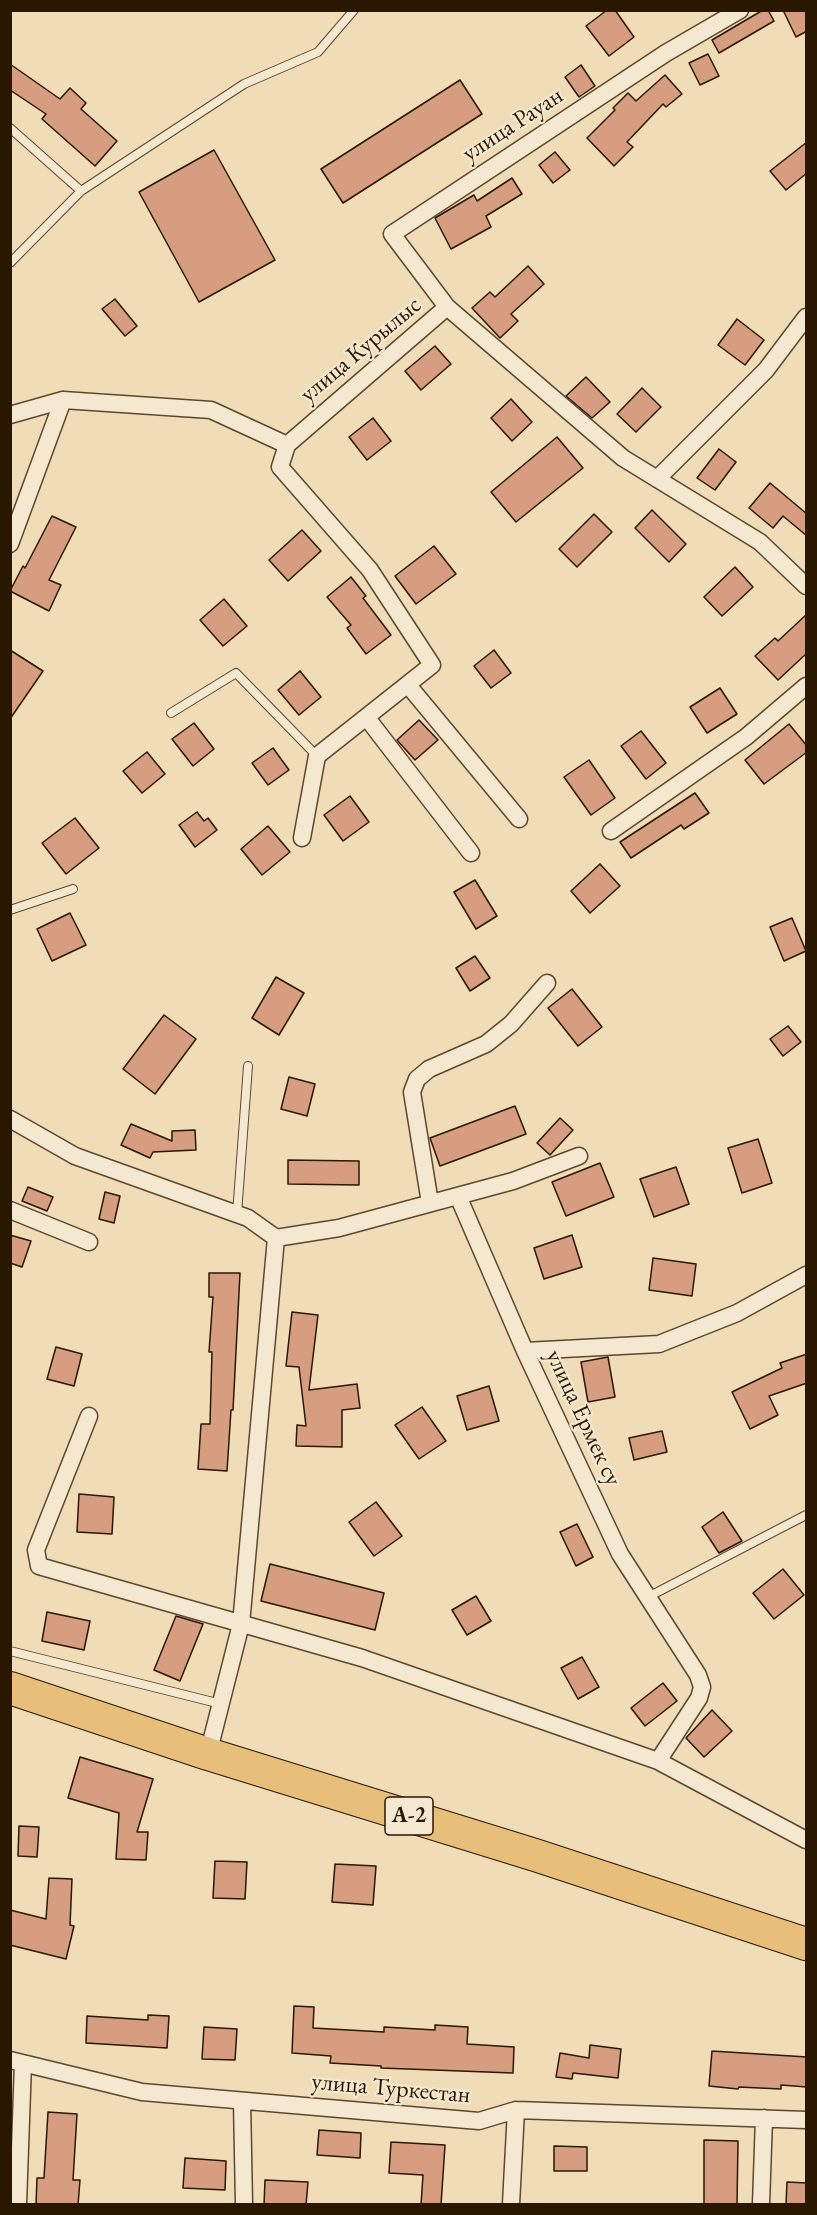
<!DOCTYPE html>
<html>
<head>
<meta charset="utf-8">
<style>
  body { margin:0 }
  #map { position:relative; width:817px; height:2215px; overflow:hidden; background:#f0dcb6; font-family:"EB Garamond",serif }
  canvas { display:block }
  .frame { position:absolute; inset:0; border:12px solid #2a1700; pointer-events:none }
</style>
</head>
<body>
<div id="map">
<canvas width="817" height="2215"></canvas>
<div class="frame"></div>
</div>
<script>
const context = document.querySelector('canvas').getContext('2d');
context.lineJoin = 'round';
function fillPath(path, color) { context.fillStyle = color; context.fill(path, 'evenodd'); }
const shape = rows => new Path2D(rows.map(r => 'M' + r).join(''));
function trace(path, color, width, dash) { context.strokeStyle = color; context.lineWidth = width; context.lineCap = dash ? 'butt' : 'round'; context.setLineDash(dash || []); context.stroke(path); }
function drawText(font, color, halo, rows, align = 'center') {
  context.font = font + ' "EB Garamond",serif'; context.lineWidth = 4.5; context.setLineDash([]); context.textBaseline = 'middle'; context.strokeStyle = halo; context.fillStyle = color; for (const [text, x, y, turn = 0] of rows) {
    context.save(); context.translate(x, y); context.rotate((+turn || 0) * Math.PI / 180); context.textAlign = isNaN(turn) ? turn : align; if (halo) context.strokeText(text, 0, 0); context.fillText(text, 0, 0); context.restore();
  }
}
const building = shape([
  [607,10,615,10,634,37,609,56,586,26,607,10],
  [763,10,768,10,774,21,719,53,712,40,763,10],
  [783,10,807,10,807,31,796,37,783,10],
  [708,54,719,76,700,85,689,63,708,54],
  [10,64,60,99,70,88,86,103,81,109,117,141,95,166,42,119,46,114,10,90,10,64],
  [581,65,595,86,579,97,565,77,581,65],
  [665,75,682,94,666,107,663,104,627,142,633,147,614,166,587,138,615,110,613,108,628,93,636,101,665,75],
  [460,80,482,114,343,203,321,169,460,80],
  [807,142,807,173,786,190,770,171,807,142],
  [214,150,275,260,199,302,139,192,214,150],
  [555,152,570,170,553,183,539,165,555,152],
  [512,178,522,194,486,216,491,227,451,249,435,218,474,195,477,201,512,178],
  [528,266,544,284,511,314,518,321,500,338,472,308,490,292,495,297,528,266],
  [115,299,137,326,125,336,102,309,115,299],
  [737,319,764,340,745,365,718,345,737,319],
  [435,346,451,364,421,390,405,371,435,346],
  [586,377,610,402,592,418,566,396,586,377],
  [642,388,661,407,636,432,617,414,642,388],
  [511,399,532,422,512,441,491,418,511,399],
  [373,418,391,441,367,460,349,437,373,418],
  [557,437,583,468,516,522,491,492,557,437],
  [719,449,736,462,715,490,697,478,719,449],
  [770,483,807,514,807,536,783,516,773,528,749,508,770,483],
  [652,510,686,544,669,562,635,528,652,510],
  [594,514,612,532,577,567,559,549,594,514],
  [52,516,76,527,49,580,61,585,49,611,10,591,23,566,25,568,52,516],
  [302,530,321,551,288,581,269,560,302,530],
  [434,546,456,574,416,604,395,576,434,546],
  [735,567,753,587,722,616,704,597,735,567],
  [351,577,366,596,363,598,391,635,366,654,347,628,351,625,327,597,351,577],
  [224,599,247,626,223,646,200,620,224,599],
  [807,614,807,653,778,680,755,656,775,638,778,641,807,614],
  [10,650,43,671,10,719,10,650],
  [494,650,511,673,491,688,474,666,494,650],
  [300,671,321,697,299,715,278,690,300,671],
  [720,688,737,714,707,733,690,707,720,688],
  [419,720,438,740,415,760,397,740,419,720],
  [194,723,214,749,193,766,172,739,194,723],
  [789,724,807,746,807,752,764,784,745,760,789,724],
  [641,731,666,763,646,779,621,746,641,731],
  [273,748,289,770,268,785,252,763,273,748],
  [147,752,165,774,142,793,123,771,147,752],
  [589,760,615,798,591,815,564,777,589,760],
  [695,793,709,813,684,829,681,825,631,858,620,842,695,793],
  [350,796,369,822,343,841,324,815,350,796],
  [197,812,204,821,208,818,217,830,195,847,179,825,197,812],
  [75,818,99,848,66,874,42,843,75,818],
  [268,826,290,852,262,875,241,849,268,826],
  [600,864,620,886,590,913,571,891,600,864],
  [475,880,497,916,476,929,454,892,475,880],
  [70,913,86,945,52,961,37,929,70,913],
  [792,918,806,951,784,961,770,927,792,918],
  [475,956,490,978,470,991,456,968,475,956],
  [276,977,304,993,279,1035,252,1018,276,977],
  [572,989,602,1027,578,1046,548,1008,572,989],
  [164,1015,196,1039,155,1094,123,1069,164,1015],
  [788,1026,801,1042,783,1056,770,1039,788,1026],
  [289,1077,315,1084,307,1116,281,1109,289,1077],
  [515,1106,526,1134,440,1166,430,1138,515,1106],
  [560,1118,573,1130,550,1155,537,1143,560,1118],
  [131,1124,172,1141,172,1131,195,1130,196,1150,153,1152,150,1158,121,1145,131,1124],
  [758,1139,772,1183,742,1193,728,1148,758,1139],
  [288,1160,359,1161,359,1185,288,1184,288,1160],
  [600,1163,614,1197,566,1216,552,1182,600,1163],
  [676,1167,689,1204,654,1217,640,1179,676,1167],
  [28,1187,53,1197,47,1211,22,1201,28,1187],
  [105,1192,120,1196,114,1223,99,1219,105,1192],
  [10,1235,31,1241,22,1267,10,1263,10,1235],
  [572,1235,582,1267,544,1279,534,1248,572,1235],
  [653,1258,696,1264,692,1296,649,1290,653,1258],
  [209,1273,240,1273,233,1410,231,1410,227,1471,198,1469,201,1424,210,1424,212,1352,209,1352,213,1297,209,1297,209,1273],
  [292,1312,318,1315,309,1390,357,1384,360,1408,342,1410,342,1447,296,1446,297,1425,306,1426,299,1367,286,1366,292,1312],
  [56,1347,82,1354,74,1386,47,1379,56,1347],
  [807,1354,807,1383,769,1396,778,1415,750,1429,732,1392,782,1368,780,1363,807,1354],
  [608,1357,615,1397,588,1402,581,1362,608,1357],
  [489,1386,499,1421,467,1430,457,1396,489,1386],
  [422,1407,446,1441,419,1459,395,1425,422,1407],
  [662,1431,667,1452,634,1460,629,1438,662,1431],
  [79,1494,114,1497,112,1534,77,1532,79,1494],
  [376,1502,402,1536,374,1556,349,1522,376,1502],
  [723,1512,742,1541,719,1553,702,1527,723,1512],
  [577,1524,593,1557,576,1566,560,1532,577,1524],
  [270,1564,384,1593,375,1630,261,1601,270,1564],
  [783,1569,804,1595,774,1619,753,1593,783,1569],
  [476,1596,491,1621,467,1635,452,1610,476,1596],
  [47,1612,90,1621,84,1650,42,1641,47,1612],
  [176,1616,203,1624,180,1681,154,1670,176,1616],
  [582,1657,599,1687,578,1699,561,1668,582,1657],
  [663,1683,677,1701,645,1726,631,1708,663,1683],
  [712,1710,732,1731,704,1757,686,1738,712,1710],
  [80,1757,153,1779,137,1832,148,1832,146,1860,116,1859,119,1813,68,1798,80,1757],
  [19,1826,39,1827,37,1857,18,1856,19,1826],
  [215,1861,247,1862,245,1899,213,1898,215,1861],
  [335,1864,376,1866,373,1905,332,1902,335,1864],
  [49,1878,72,1879,70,1925,74,1926,66,1959,10,1945,10,1910,46,1919,49,1878],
  [294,2006,314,2007,313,2028,384,2032,384,2027,435,2030,435,2025,468,2027,467,2044,514,2047,513,2073,381,2068,381,2066,330,2063,331,2056,292,2053,294,2006],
  [148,2015,169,2016,167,2048,86,2043,87,2016,148,2020,148,2015],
  [204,2027,237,2029,235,2060,202,2059,204,2027],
  [590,2045,621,2049,618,2078,573,2073,572,2079,556,2077,560,2053,589,2058,590,2045],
  [712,2051,807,2057,807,2087,781,2085,781,2089,739,2087,738,2089,709,2086,712,2051],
  [48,2112,77,2114,73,2180,80,2180,78,2205,36,2205,37,2178,44,2178,48,2112],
  [319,2130,361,2133,360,2158,317,2155,319,2130],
  [704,2140,738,2141,737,2205,704,2205,704,2140],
  [391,2142,445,2145,441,2205,421,2205,423,2175,389,2173,391,2142],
  [554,2146,587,2147,587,2171,554,2171,554,2146],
  [185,2158,226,2161,225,2190,183,2188,185,2158],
  [265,2180,308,2182,306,2205,264,2205,265,2180],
  [787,2182,807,2183,807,2205,786,2205,787,2182]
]);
const lane = shape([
  [10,128,81,191],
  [10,263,81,191,244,84,318,52,354,10],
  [171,713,236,673,317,756],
  [10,910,73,889],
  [237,1214,248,1066],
  [648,1597,806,1515],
  [10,1651,221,1704]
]);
const street = shape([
  [447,307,392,234,666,53,740,10],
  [10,415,63,400,211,410,287,445,447,307,623,458,760,542,806,586],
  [287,445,280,467,370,570,432,665,317,756,302,838],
  [657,479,766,370,806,317],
  [10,544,63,400],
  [408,685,519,819],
  [367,718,471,853],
  [611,831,746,737,806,686],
  [10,1119,75,1156,248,1218,276,1238],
  [458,1196,525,1351],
  [430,1203,412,1092,417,1079,429,1069,486,1044,511,1024,547,983],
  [10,1210,89,1242],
  [89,1416,36,1550,39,1566,362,1658,658,1761,806,1840],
  [208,1754,241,1624,276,1238,339,1228,513,1181,579,1156],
  [658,1761,699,1698,702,1687,698,1675,620,1554,525,1351,659,1344,737,1313,806,1275],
  [10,2060,142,2092,479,2121,516,2110,806,2120],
  [242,2101,244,2204],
  [18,2204,23,2063],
  [511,2204,516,2110],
  [761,2204,764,2118]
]);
const highway = shape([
  [10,1688,208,1754,535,1855,806,1944]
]);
const shields = [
  [409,1816,48]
];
const shieldNames = [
  ["A-2",409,1816]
];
const streetNames = [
  ["улица Рауан",513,125,-33],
  ["улица Курылыс",361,350,-40],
  ["улица Ермек су",583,1418,65],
  ["улица Туркестан",391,2089,5]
];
fillPath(building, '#d69d81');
trace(building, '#2a1700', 1.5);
trace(lane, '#5c482e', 10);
trace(street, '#5c482e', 19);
trace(highway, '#2a1700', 34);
trace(lane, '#f5e8d0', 8);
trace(street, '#f5e8d0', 16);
trace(highway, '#e8be7b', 32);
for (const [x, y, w] of shields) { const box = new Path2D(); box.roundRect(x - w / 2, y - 19, w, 38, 4.5); context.fillStyle = '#f5e8d0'; context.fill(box); trace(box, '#2a1700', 1.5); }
drawText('bold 22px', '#2a1700', null, shieldNames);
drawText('24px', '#2a1700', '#f5e8d0', streetNames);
</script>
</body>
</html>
